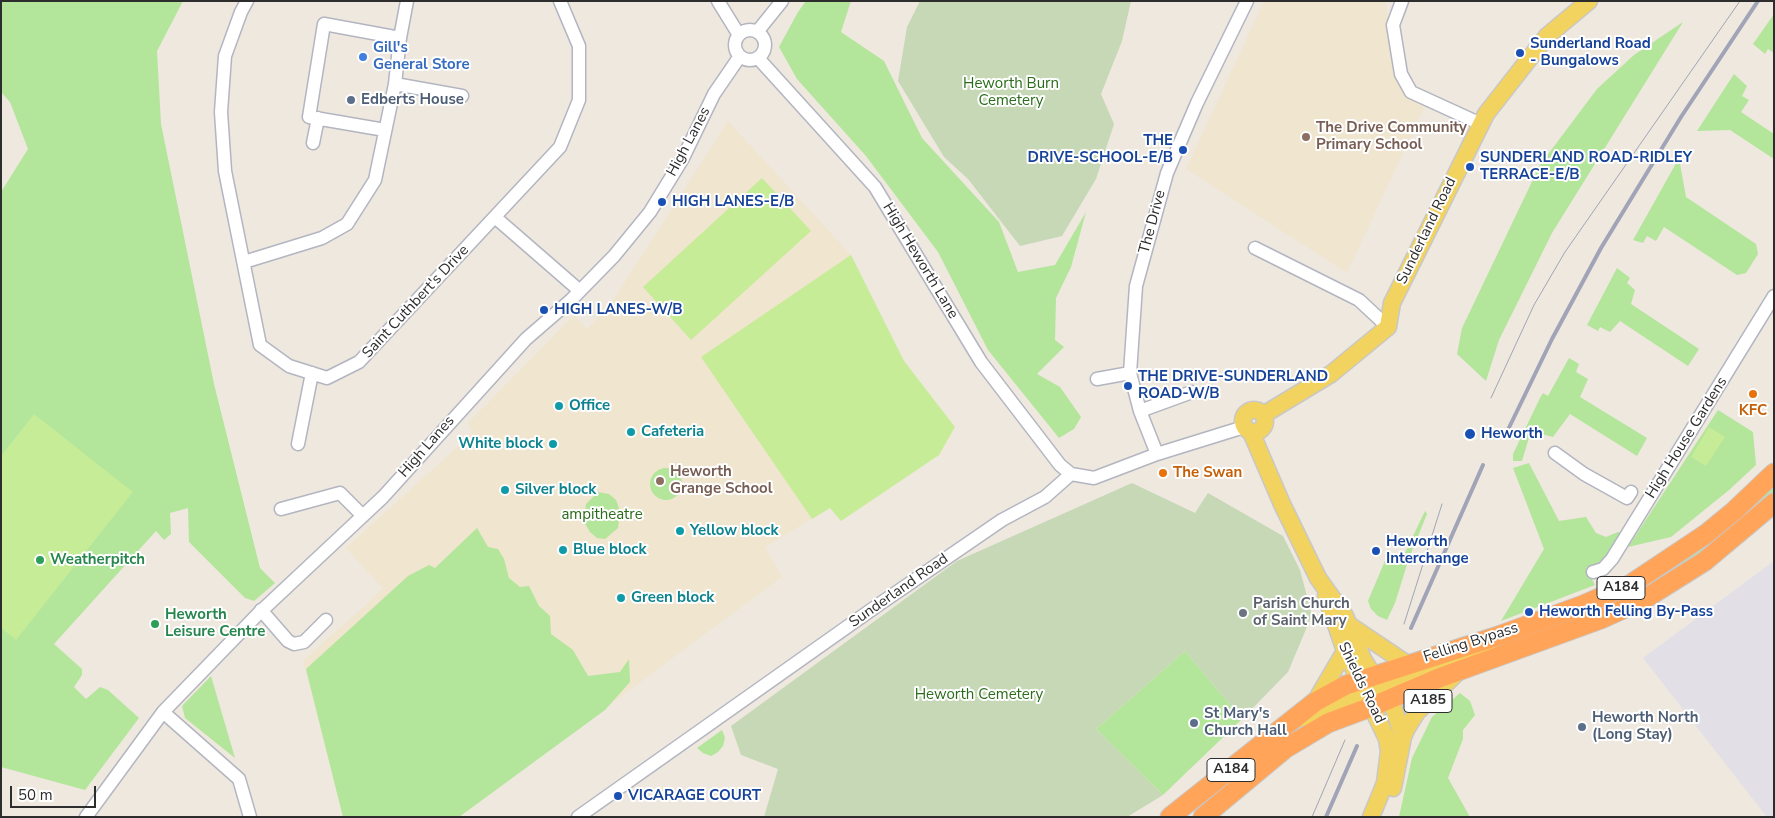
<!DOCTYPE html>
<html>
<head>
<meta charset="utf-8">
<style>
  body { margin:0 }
  #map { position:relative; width:1775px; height:818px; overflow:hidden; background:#eee8df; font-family:"Nunito Sans",sans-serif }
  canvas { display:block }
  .frame { position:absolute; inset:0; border:2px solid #2d2d2d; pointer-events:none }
  .scale { position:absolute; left:10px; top:786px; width:86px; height:22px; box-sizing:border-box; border:2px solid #2d2d2d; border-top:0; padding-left:6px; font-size:15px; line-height:18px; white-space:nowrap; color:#2d2d2d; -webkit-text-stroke:4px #fff; paint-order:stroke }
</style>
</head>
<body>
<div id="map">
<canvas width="1775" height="818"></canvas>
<div class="frame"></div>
<div class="scale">50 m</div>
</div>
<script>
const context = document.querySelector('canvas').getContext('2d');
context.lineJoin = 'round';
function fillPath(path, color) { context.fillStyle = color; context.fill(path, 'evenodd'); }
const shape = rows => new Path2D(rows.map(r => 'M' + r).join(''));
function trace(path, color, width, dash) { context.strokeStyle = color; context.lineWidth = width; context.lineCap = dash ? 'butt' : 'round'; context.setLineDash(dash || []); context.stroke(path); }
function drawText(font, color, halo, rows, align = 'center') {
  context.font = font + ' "Nunito Sans",sans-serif'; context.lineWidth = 4; context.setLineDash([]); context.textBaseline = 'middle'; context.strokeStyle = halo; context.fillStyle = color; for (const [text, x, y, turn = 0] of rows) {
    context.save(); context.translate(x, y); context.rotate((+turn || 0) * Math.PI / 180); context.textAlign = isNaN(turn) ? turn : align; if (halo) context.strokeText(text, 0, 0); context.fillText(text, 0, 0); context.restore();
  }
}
const industrial = shape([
  [1774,561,1774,817,1767,817,1643,658]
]);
const education = shape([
  [1264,1,1386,1,1389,37,1399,77,1426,104,1347,273,1186,169],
  [728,121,851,255,904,361,955,427,939,455,841,521,830,508,765,547,782,577,459,817,343,817,303,661,383,589,346,548,467,438,472,432,468,423,574,315,587,329,593,323,614,299]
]);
const green = shape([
  [1,1,183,1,157,51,161,124,214,384,260,568,275,583,254,601,245,598,189,542,188,508,170,513,171,534,164,540,156,531,54,644,82,669,82,675,74,687,86,699,100,687,108,690,139,718,85,790,1,767,1,192,28,149,10,102,1,92],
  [806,1,851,1,841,32,884,61,922,138,999,222,1018,272,1055,265,1086,212,1071,267,1056,298,1055,340,1064,347,1037,374,1060,387,1081,417,1074,429,1059,438,988,350,938,252,866,156,797,79,779,47,798,12],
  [1774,14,1774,53,1768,49,1765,54,1753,44],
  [1683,22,1552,233,1499,340,1486,381,1457,354,1462,328,1540,165,1597,89,1634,55],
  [1734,74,1747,86,1742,96,1749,100,1741,112,1774,134,1774,159,1730,130,1697,131],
  [1679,158,1686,197,1756,244,1758,254,1746,273,1737,275,1664,227,1656,241,1647,236,1643,243,1633,240],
  [1617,268,1630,278,1627,283,1635,290,1631,304,1699,349,1688,366,1620,321,1610,332,1600,327,1598,331,1587,325],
  [1569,358,1579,364,1576,372,1588,379,1580,397,1647,438,1637,456,1570,414,1553,437,1531,431,1522,461,1513,461,1513,454,1540,398,1543,393,1548,396],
  [1718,410,1753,432,1756,465,1729,490,1671,537,1628,547],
  [1529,463,1559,521,1586,517,1596,533,1606,537,1618,532,1623,534,1604,561,1586,568,1595,585,1501,621,1544,549,1513,468],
  '650 484a16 16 0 1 1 32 0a16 16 0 1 1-32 0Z',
  [1774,482,1774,493,1722,537,1680,570,1630,601,1482,656,1480,651,1630,593],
  [598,492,609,494,616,500,620,511,618,528,605,539,597,538,590,532,584,522,586,504],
  [1425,511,1427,514,1409,558,1395,603,1387,620,1378,616,1371,609,1368,601,1387,556,1403,557],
  [477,528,488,547,498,549,504,559,509,578,520,587,529,586,539,606,550,616,551,634,573,650,588,676,620,672,629,659,630,682,605,710,459,817,343,817,306,669,408,576,429,565,435,568],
  [1185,651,1242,719,1163,795,1096,729],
  [211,676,235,758,185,718,182,706],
  [1460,693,1470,701,1475,715,1463,730,1463,739,1448,778,1470,817,1399,817,1412,758,1432,717],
  [722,730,725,738,723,746,718,752,711,756,703,753,697,748]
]);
const cemetery = shape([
  [920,1,1131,1,1122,41,1101,94,1114,124,1096,179,1062,236,1020,246,968,179,944,157,898,81,907,27],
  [1132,483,1195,513,1208,493,1283,536,1300,570,1312,615,1288,672,1242,719,1185,651,1096,729,1163,795,1127,817,764,817,778,769,741,755,731,726,957,561]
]);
const pitch = shape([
  [762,178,811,231,691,340,643,287],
  [851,255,904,361,955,427,939,455,841,521,830,508,812,519,701,357],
  [34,414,133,492,16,640,1,628,1,456],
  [1709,427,1725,437,1706,466,1691,457]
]);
const minor = shape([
  [247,1,241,12,225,56,221,112,225,171,260,345,289,366,327,378,359,362,560,147,579,100,579,46,560,1],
  [718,1,739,35],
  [1402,1,1393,25,1401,74,1411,92,1481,124],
  '735 45a15 15 0 1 1 30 0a15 15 0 1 1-30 0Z',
  [757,32,782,1],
  [758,58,875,187,981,362,1060,465,1071,474,1094,478,1157,454,1244,427],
  [395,84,462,96],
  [385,130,309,117,324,24,400,38],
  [313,143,318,118],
  [496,218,580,291],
  [1255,248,1359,300,1388,327],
  [244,262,322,238,347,224,375,180,395,84,400,38,407,1],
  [1097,379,1130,373],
  [1140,411,1192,392],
  [298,444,312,373],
  [1555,453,1584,474,1627,498,1631,492],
  [1157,454,1140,411,1130,373,1136,286,1167,173,1197,103,1247,1],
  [281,509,340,493,363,516],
  [1593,572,1603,569,1612,559,1774,296],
  [261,610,288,641,294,644,304,642,326,620],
  [163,712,239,779,250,817],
  [86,817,163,712,258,614,383,497,526,339,571,300,614,256,650,212,683,158,714,94,740,56],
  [578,817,878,605,1002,520,1045,497,1071,474]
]);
const major = shape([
  '1243 421a11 11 0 1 1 22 0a11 11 0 1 1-22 0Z',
  [1263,415,1331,374,1388,327,1392,303,1486,114,1547,36,1589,1],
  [1251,432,1282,504,1318,578,1345,616,1363,659,1394,709,1403,737],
  [1326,596,1345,651,1387,739,1389,751,1385,783,1371,817],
  [1349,625,1407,664],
  [1369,686,1412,677,1477,654,1500,655],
  [1315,702,1345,651],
  [1293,720,1314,715,1363,693,1373,692],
  [1393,788,1403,737,1407,728,1417,712,1459,671]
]);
const highway = shape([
  [1170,817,1315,702,1346,685,1498,636,1583,605,1631,584,1706,534,1734,511,1774,473],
  [1203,817,1286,748,1328,723,1371,707,1439,678,1601,619,1643,600,1705,561,1774,503]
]);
const tram = shape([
  [1491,398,1534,305,1565,252,1740,1],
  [1404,624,1442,504],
  [1312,817,1345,740]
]);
const rail = shape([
  [1504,438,1552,339,1601,248,1681,117,1758,1],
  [1411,628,1483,465],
  [1326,817,1357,746]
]);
const markers = [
  [1520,53,5,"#1a4fb4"],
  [363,57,5,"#3f7fe0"],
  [351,100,5,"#5c6f8a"],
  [1306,137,5,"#8d6e63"],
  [1183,150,5,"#1a4fb4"],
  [1470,167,5,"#1a4fb4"],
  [662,202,5,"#1a4fb4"],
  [544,310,5,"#1a4fb4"],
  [1128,386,5,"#1a4fb4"],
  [1753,394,5,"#e8710a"],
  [559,406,5,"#0f9aa8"],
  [631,432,5,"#0f9aa8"],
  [1470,434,6,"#1a4fb4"],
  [553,444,5,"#0f9aa8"],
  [1163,473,5,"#e8710a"],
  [660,481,5,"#8d6e63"],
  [505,490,5,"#0f9aa8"],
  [680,531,5,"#0f9aa8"],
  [563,550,5,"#0f9aa8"],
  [1376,551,5,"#1a4fb4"],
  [40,560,5,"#2e9e5b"],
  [621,598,5,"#0f9aa8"],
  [1529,612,5,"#1a4fb4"],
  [1243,613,5,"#6b7280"],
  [155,624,5,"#2e9e5b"],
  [1194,723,5,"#5c6f8a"],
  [1582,727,5,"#5c6f8a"],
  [618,796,5,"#1a4fb4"]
];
const shields = [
  [1621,588,48],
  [1428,701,48],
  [1231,770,48]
];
const shieldNames = [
  ["A184",1621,588],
  ["A185",1428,701],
  ["A184",1231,770]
];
const transitNames = [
  ["Sunderland Road",1530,44],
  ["- Bungalows",1530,61],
  ["THE",1173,141,"right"],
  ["DRIVE-SCHOOL-E/B",1173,158,"right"],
  ["SUNDERLAND ROAD-RIDLEY",1480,158],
  ["TERRACE-E/B",1480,175],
  ["HIGH LANES-E/B",672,202],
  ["HIGH LANES-W/B",554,310],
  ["THE DRIVE-SUNDERLAND",1138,377],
  ["ROAD-W/B",1138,394],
  ["Heworth",1481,434],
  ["Heworth",1386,542],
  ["Interchange",1386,559],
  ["Heworth Felling By-Pass",1539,612],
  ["VICARAGE COURT",628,796]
];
const shopNames = [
  ["Gill's",373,48],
  ["General Store",373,65]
];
const parkNames = [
  ["Heworth Burn",1011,84],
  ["Cemetery",1011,101],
  ["ampitheatre",602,515],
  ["Heworth Cemetery",979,695]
];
const serviceNames = [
  ["Edberts House",361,100],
  ["St Mary's",1204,714],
  ["Church Hall",1204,731],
  ["Heworth North",1592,718],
  ["(Long Stay)",1592,735]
];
const educationNames = [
  ["The Drive Community",1316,128],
  ["Primary School",1316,145],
  ["Heworth",670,472],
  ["Grange School",670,489]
];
const streetNames = [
  ["High Lanes",689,142,-62],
  ["The Drive",1153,222,-75],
  ["Sunderland Road",1427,231,-64],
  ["High Heworth Lane",920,261,59],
  ["Saint Cuthbert's Drive",416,302,-47],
  ["High House Gardens",1687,438,-58],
  ["High Lanes",427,447,-49],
  ["Sunderland Road",899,591,-35],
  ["Felling Bypass",1471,643,-18],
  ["Shields Road",1361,683,64]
];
const cultureNames = [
  ["Office",569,406],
  ["Cafeteria",641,432],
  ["White block",543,444,"right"],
  ["Silver block",515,490],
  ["Yellow block",690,531],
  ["Blue block",573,550],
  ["Green block",631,598]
];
const foodNames = [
  ["KFC",1753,411],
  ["The Swan",1173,473,"left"]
];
const leisureNames = [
  ["Weatherpitch",50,560],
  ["Heworth",165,615],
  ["Leisure Centre",165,632]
];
const worshipNames = [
  ["Parish Church",1253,604],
  ["of Saint Mary",1253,621]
];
fillPath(industrial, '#e2dfe7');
fillPath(education, '#f0e5cf');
fillPath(green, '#b3e59b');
fillPath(cemetery, '#c6d8b6');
fillPath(pitch, '#c7ec97');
trace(minor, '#b3b5c0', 15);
trace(major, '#c8c8c8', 19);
trace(highway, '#c8c8c8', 21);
trace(minor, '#fff', 12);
trace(major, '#f3d35f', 16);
trace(highway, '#ffa459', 19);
trace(tram, '#a1a4b7', 1);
trace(rail, '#a1a4b7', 4);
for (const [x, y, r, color] of markers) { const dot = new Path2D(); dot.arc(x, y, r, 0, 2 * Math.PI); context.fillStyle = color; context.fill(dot); trace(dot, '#fff', 2); }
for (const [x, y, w] of shields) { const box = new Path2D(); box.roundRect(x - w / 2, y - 11.5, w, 23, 4); context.fillStyle = '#fff'; context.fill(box); trace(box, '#2d2d2d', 1); }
drawText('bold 14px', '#2d2d2d', null, shieldNames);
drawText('bold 15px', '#164399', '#fff', transitNames, 'left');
drawText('bold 15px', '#366cbe', '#fff', shopNames, 'left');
drawText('15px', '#2a6c1a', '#fff', parkNames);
drawText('bold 15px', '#4e5e75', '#fff', serviceNames, 'left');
drawText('bold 15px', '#785e54', '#fff', educationNames, 'left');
drawText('15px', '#2d2d2d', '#fff', streetNames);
drawText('bold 15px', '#0d838f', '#fff', cultureNames, 'left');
drawText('bold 15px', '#c56008', '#fff', foodNames);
drawText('bold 15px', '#27864d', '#fff', leisureNames, 'left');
drawText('bold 15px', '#5b616d', '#fff', worshipNames, 'left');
</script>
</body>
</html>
